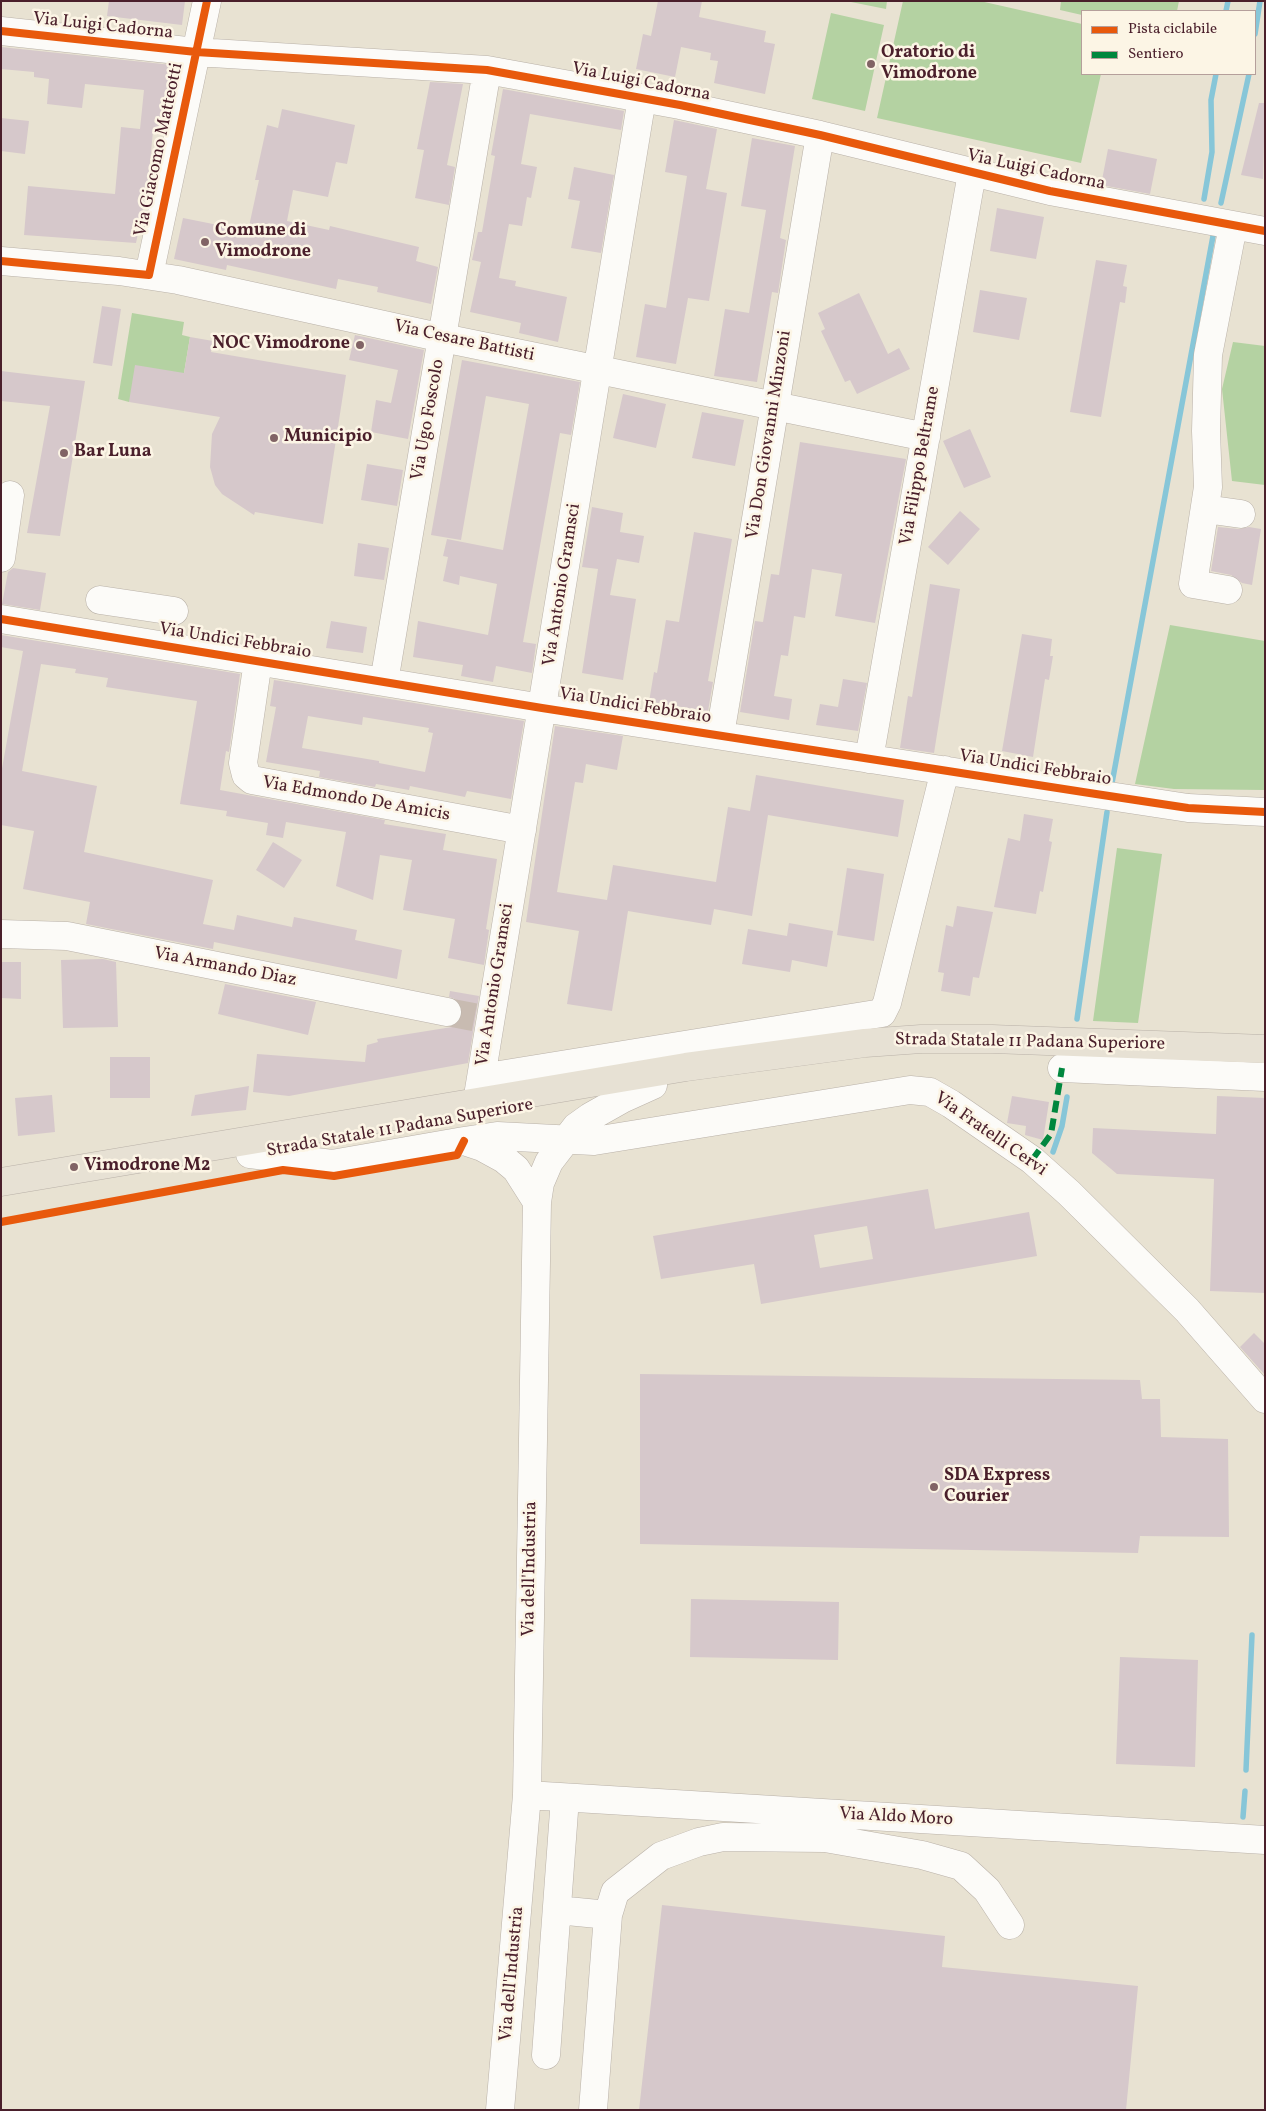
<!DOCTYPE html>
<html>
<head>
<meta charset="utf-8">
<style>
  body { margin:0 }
  #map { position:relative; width:1266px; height:2111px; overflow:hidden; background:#e8e2d2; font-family:Vollkorn,serif }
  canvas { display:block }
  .frame { position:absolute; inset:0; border:2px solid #4a1f2b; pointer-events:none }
  .legend { position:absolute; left:1081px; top:10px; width:175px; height:65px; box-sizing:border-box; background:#fcf5e5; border:1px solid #b59f9b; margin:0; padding:6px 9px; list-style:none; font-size:15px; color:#4a1f2b }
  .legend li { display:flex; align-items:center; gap:10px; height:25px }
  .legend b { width:25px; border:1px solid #b59f9b }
</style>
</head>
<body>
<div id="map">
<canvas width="1266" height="2111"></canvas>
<div class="frame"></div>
<ul class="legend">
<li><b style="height:6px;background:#e8590c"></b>Pista ciclabile</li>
<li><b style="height:6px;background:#00873e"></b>Sentiero</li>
</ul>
</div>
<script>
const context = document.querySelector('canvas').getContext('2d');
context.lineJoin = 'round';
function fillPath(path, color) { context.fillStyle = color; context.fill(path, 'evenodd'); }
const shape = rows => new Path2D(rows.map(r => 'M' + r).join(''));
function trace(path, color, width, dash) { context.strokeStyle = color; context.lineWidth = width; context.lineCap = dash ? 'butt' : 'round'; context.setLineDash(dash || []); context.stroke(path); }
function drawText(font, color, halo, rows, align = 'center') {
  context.font = font + ' Vollkorn,serif'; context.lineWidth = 5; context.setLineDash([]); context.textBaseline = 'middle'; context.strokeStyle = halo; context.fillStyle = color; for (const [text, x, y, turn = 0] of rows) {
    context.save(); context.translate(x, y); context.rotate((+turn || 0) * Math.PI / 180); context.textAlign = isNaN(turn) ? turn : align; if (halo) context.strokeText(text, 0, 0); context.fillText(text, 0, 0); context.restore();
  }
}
const green = shape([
  [846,1,887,1,886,9],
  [903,1,980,1,1082,24,1082,74,1101,74,1081,163,877,118],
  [1061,1,1179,1,1177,11,1082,11,1082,15,1060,10],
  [831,13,884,25,865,111,812,99],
  [132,313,184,322,182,335,190,337,184,373,129,402,118,399],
  [1233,342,1265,346,1265,485,1232,481,1222,389],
  [1170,625,1265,641,1265,790,1174,789,1135,784],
  [1117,848,1162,854,1138,1023,1093,1021]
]);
const stream = shape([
  [1226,11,1228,1],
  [1255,34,1260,1],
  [1204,199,1212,152,1211,100,1216,74],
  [1221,203,1249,74],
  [1112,783,1213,236],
  [1077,1019,1107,812],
  [1053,1152,1062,1126,1067,1097],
  [1246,1770,1252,1635],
  [1243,1817,1245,1791]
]);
const building = shape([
  [109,1,185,1,182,25,107,16],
  [658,1,702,1,699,17,766,31,764,42,775,44,765,94,714,83,718,61,710,60,711,53,681,47,675,77,636,69,643,34,651,36],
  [1,47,172,65,163,132,153,131,148,184,136,243,24,235,28,186,115,194,121,127,140,129,144,90,85,84,82,108,47,104,49,79,34,77,34,72,1,69],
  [430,82,463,84,447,165,455,167,449,205,415,198,424,150,417,149],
  [503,89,624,111,621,130,530,114,521,164,537,167,531,198,527,197,522,226,509,224,499,278,516,281,515,286,567,297,558,342,519,333,521,323,470,312,481,262,472,260,478,232,482,232,495,156,491,155],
  [1259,103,1265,103,1263,179,1241,175],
  [282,109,355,125,347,164,336,162,328,197,293,190,287,221,329,230,330,226,419,247,416,261,438,267,431,304,377,292,378,287,338,279,336,289,227,265,226,270,174,259,183,218,248,231,259,180,255,180,267,125,278,128],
  [1,118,29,121,25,154,1,151],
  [674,120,717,129,706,189,727,193,709,301,688,298,676,364,636,357,645,304,666,308,687,176,665,172],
  [752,138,795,146,780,238,786,240,778,293,772,292,757,382,714,376,725,309,749,313,766,210,741,206],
  [1108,149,1157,159,1150,194,1101,185],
  [574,167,614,175,601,253,571,248,580,201,568,199],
  [997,208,1044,217,1036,259,990,251],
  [1096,260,1127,265,1123,286,1127,287,1125,303,1120,302,1101,417,1070,412],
  [980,290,1027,298,1019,340,973,332],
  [859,293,888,354,899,348,910,369,857,394,850,380,845,382,821,331,825,329,818,313],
  [102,306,121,309,112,366,93,363],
  [355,335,424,350,408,439,371,432,376,400,391,403,398,370,349,360],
  [190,337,213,341,211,352,346,375,323,524,255,512,254,515,222,494,215,485,210,467,212,434,220,417,129,402,135,365,184,373],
  [462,360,580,382,571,435,560,433,523,642,536,644,532,673,496,666,493,682,461,676,463,665,413,657,418,621,488,635,497,584,460,576,459,585,443,581,448,557,443,556,447,539,503,550,529,404,486,396,461,540,431,535],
  [1,371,85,381,60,536,27,533,50,406,1,401],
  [623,394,666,404,656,448,613,438],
  [702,412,744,420,735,466,692,458],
  [970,429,991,477,964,488,943,441],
  [800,442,906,459,875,623,835,616,842,574,812,569,805,618,794,616,788,656,781,655,774,696,792,699,789,720,740,712,755,621,763,622,771,574,779,575],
  [367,464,403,470,397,506,361,500],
  [592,507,623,513,620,532,644,536,639,563,617,559,610,595,636,599,623,680,582,673,598,569,582,567],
  [960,511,980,529,948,565,928,547],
  [1218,527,1239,529,1249,527,1261,529,1252,585,1242,583,1231,575,1211,571],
  [694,532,732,539,708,681,713,682,708,711,649,702,654,672,657,673,666,620,679,622],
  [358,543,389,548,384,580,354,576],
  [13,568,46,573,40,610,2,604,8,572],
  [930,584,960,589,934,753,900,748,908,696,912,697],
  [331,621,367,627,363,653,326,648],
  [1022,634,1052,639,1050,656,1053,656,1049,680,1045,679,1033,757,1002,751],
  [1,635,240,674,229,752,226,751,220,790,385,820,384,824,446,834,443,850,497,859,486,929,489,930,484,965,448,958,455,919,403,910,412,860,380,855,373,900,336,886,346,832,286,822,283,838,266,835,268,823,226,816,227,811,180,804,197,701,106,687,108,678,75,673,76,669,41,664,22,771,97,786,84,852,213,880,203,924,234,930,237,915,292,927,294,917,357,930,355,940,402,950,397,979,214,942,213,949,86,924,90,902,23,889,34,831,1,825,1,774,23,651,1,647],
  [843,679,867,683,858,731,816,725,820,704,838,707],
  [274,680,524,721,511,799,467,791,465,797,410,786,409,790,376,784,375,787,319,777,320,771,266,762,276,707,270,706],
  [308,716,362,725,363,717,429,728,428,732,433,733,425,772,379,763,379,761,302,748],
  [555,726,623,736,617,770,586,764,583,783,575,782,557,892,607,900,613,865,716,882,728,807,750,811,756,775,904,800,898,837,768,815,752,916,714,909,711,925,628,911,612,1011,567,1004,579,931,526,922],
  [1024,814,1053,819,1049,841,1052,842,1043,892,1040,891,1036,914,994,907,1008,838,1020,841],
  [273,842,302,860,284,888,256,870],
  [847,868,884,874,874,941,837,935],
  [957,906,993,912,979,978,973,977,970,996,941,991,944,973,938,972,946,925,953,927],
  [789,923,833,931,827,967,792,960,790,972,742,964,748,929,787,936],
  [103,959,116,962,118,1027,63,1028,61,960],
  [1,962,21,962,21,999,1,998],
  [225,984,316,1002,308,1035,218,1014],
  [450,991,479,996,468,1063,289,1096,253,1092,257,1054,365,1062,367,1045,378,1042,377,1039,452,1027,459,1022,462,1016,462,1007,457,1000,449,997],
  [110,1057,150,1057,150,1098,110,1098],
  [249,1086,246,1110,191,1116,195,1095],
  [52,1095,55,1132,18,1136,15,1098],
  [1012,1096,1049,1102,1043,1140,1025,1135,1026,1126,1007,1123],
  [1217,1096,1265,1098,1265,1293,1210,1291,1214,1179,1117,1174,1092,1153,1093,1128,1216,1134],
  [928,1189,935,1229,1029,1212,1037,1256,761,1304,754,1264,661,1279,653,1236],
  [867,1226,873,1259,820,1268,814,1235],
  [1254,1333,1265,1344,1265,1375,1240,1347],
  [640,1374,1140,1380,1142,1399,1160,1399,1161,1437,1228,1439,1229,1537,1140,1536,1138,1553,640,1544],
  [691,1599,839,1602,838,1660,690,1657],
  [1120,1657,1198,1660,1195,1767,1116,1764],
  [662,1905,945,1936,942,1967,1138,1986,1126,2110,639,2110]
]);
const minorTunnel = shape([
  [447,1012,488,1020]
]);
const minor = shape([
  [1,31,196,52,487,70,680,105,820,135,1050,191,1265,231],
  [1,261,119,271,178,280,443,338,926,437],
  [149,275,207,1],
  [1205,509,1241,514],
  [1,558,10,495],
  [1228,590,1193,584,1208,487,1206,431,1208,355,1233,226],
  [100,600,174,611],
  [1,619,542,708,1096,794,1188,808,1265,812],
  [258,661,243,763,246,775,252,780,522,830],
  [384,682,487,70],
  [720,735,820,135],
  [869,759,972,173],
  [1,934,67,936,447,1012],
  [1062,1068,1265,1077],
  [481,1078,882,1013,887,1003,945,770],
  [477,1102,642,98],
  [464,1141,497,1136,594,1141,910,1090,930,1092,951,1104,1032,1160,1069,1193,1187,1310,1265,1399],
  [250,1154,332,1164,464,1141,482,1147,504,1159,516,1169,537,1202],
  [527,1795,1265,1840],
  [557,1910,608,1915],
  [546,2055,565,1798],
  [500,2110,527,1795,537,1202,540,1183,549,1162,576,1127,590,1117,622,1099,653,1085],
  [593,2110,608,1915,615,1892,661,1856,699,1842,723,1837,825,1838,922,1855,961,1866,987,1890,1010,1925]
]);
const major = shape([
  [1,1182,686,1067,865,1043,921,1039,992,1039,1265,1049]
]);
const quiet = shape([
  [1032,1160,1051,1134,1062,1068]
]);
const cycleway = shape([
  [1,31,196,52,487,70,680,105,820,135,1050,191,1265,231],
  [1,261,149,275,207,1],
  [1,619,542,708,1096,794,1188,808,1265,812],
  [1,1222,283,1170,334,1176,457,1155,464,1141]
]);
const markers = [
  [871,64,5,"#816365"],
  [205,242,5,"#816365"],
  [360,345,5,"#816365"],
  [274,438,5,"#816365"],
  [64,453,5,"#816365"],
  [74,1167,5,"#816365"],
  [934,1487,5,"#816365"]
];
const streetNames = [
  ["Via Luigi Cadorna",103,27,6],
  ["Via Luigi Cadorna",641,83,11],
  ["Via Giacomo Matteotti",160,150,-78],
  ["Via Luigi Cadorna",1036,171,12],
  ["Via Cesare Battisti",464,342,12],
  ["Via Ugo Foscolo",429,420,-80],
  ["Via Don Giovanni Minzoni",770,435,-81],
  ["Via Filippo Beltrame",921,466,-80],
  ["Via Antonio Gramsci",563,585,-81],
  ["Via Undici Febbraio",235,642,9],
  ["Via Undici Febbraio",635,707,9],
  ["Via Undici Febbraio",1035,769,9],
  ["Via Edmondo De Amicis",356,800,10],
  ["Via Armando Diaz",225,968,11],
  ["Via Antonio Gramsci",496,985,-81],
  ["Strada Statale 11 Padana Superiore",1030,1043,1],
  ["Strada Statale 11 Padana Superiore",400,1129,-10],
  ["Via Fratelli Cervi",990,1135,35],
  ["Via dell'Industria",531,1569,-89],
  ["Via Aldo Moro",896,1818,3],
  ["Via dell'Industria",513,1974,-85]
];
const poiNames = [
  ["Oratorio di",881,54],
  ["Vimodrone",881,75],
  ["Comune di",215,232],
  ["Vimodrone",215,253],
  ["NOC Vimodrone",350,345,"right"],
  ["Municipio",284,438],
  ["Bar Luna",74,453],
  ["Vimodrone M2",84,1167],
  ["SDA Express",944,1477],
  ["Courier",944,1498]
];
fillPath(green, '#b4d2a2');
trace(stream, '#87c6d8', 5.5);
fillPath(building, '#d6c8cb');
trace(minorTunnel, '#c8bbb1', 28, [28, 14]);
trace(minor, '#b9b1a8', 29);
trace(major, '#b9b1a8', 29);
trace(minor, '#fcfbf8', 28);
trace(major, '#e7e1d4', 28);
trace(quiet, '#00873e', 6, [12, 6]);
trace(cycleway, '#e8590c', 8);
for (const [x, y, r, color] of markers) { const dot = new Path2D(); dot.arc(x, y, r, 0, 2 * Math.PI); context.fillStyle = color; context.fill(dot); trace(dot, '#fcf5e5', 2); }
drawText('18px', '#4a1f2b', '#fcf5e5', streetNames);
drawText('bold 18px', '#4a1f2b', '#fcf5e5', poiNames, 'left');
</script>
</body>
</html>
